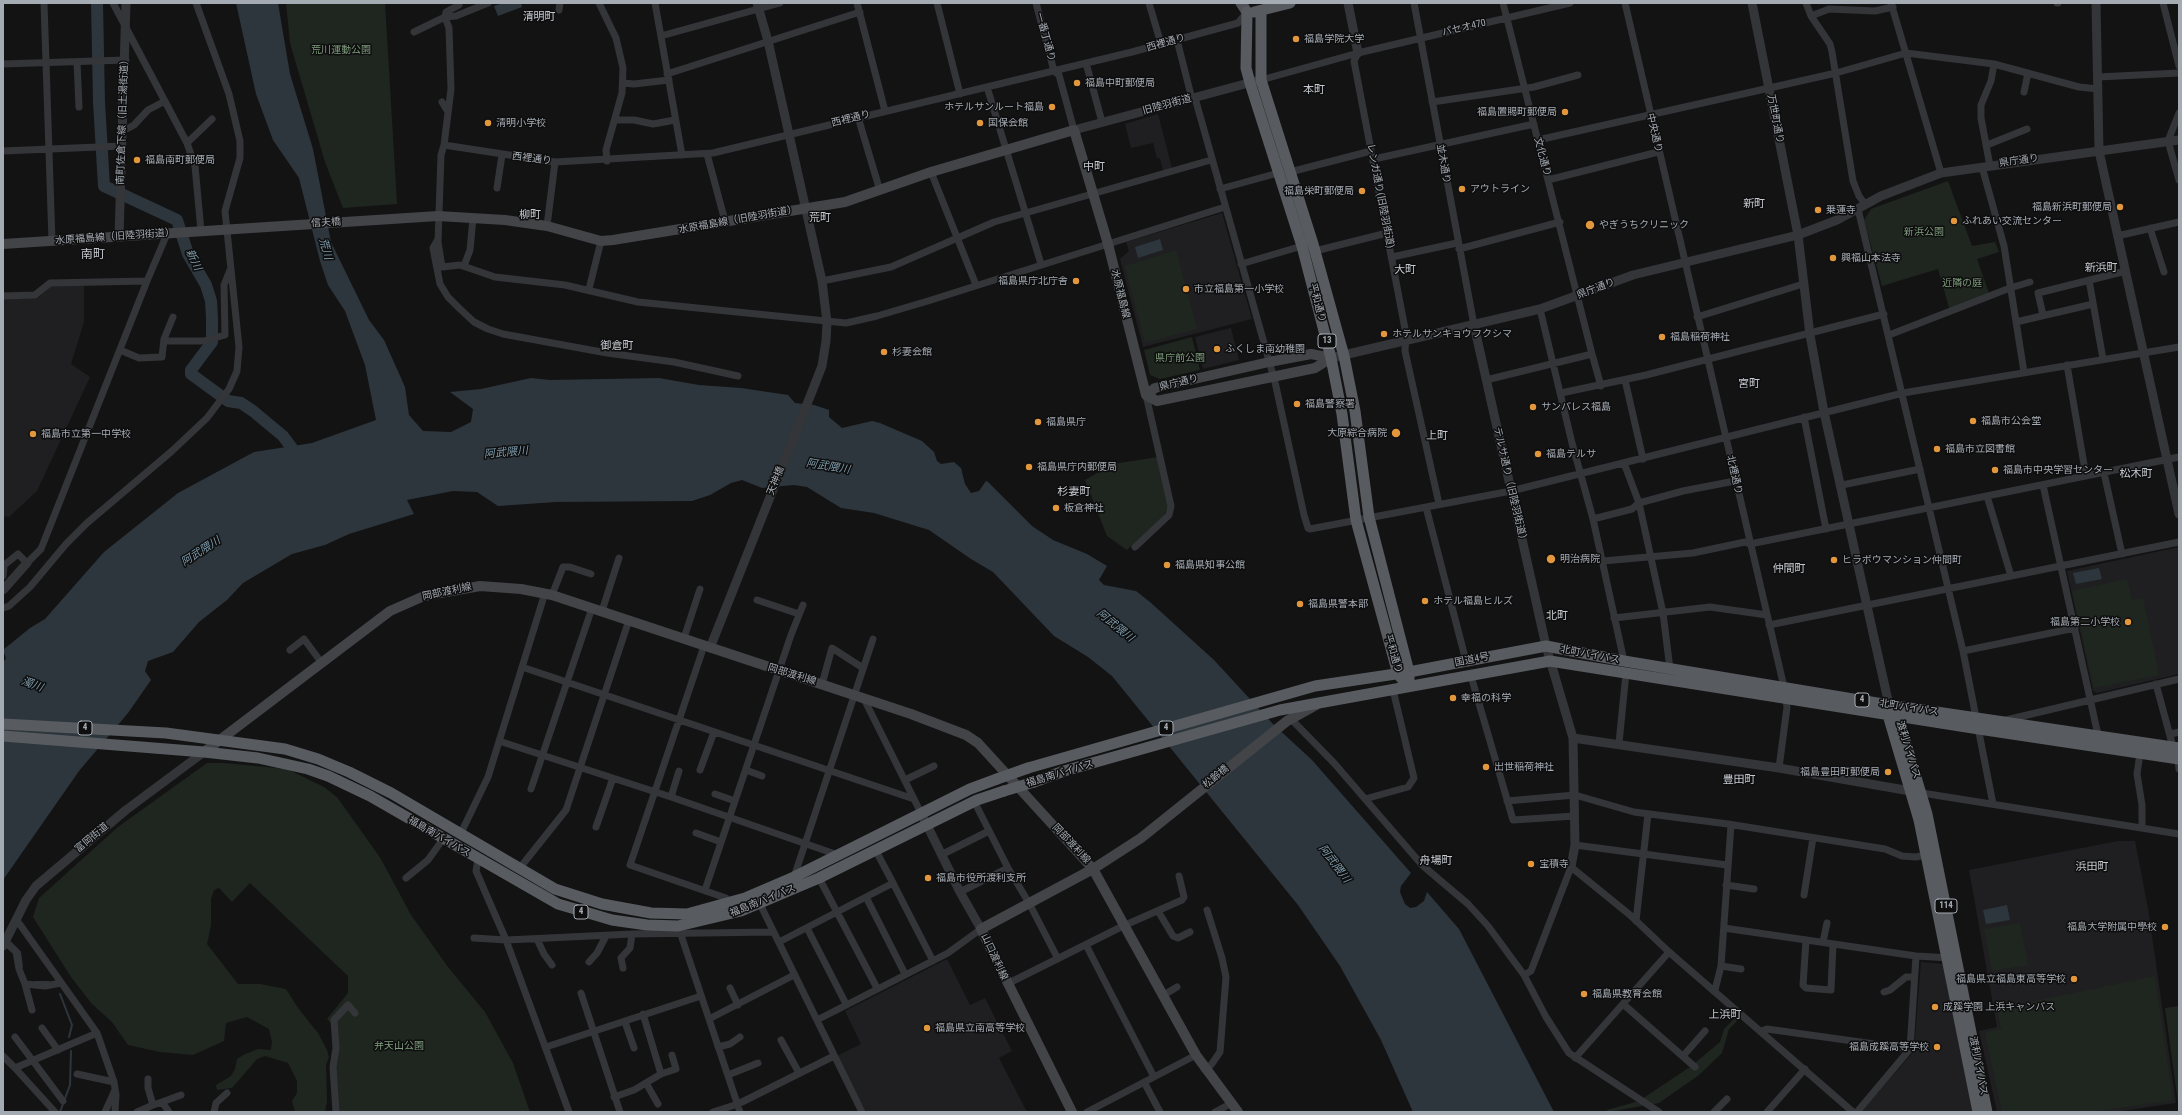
<!DOCTYPE html>
<html>
<head>
<meta charset="utf-8">
<style>
  body { margin:0 }
  #map { position:relative; width:2182px; height:1115px; overflow:hidden; background:#131314; font-family:"Roboto Condensed",sans-serif }
  canvas { display:block }
  .frame { position:absolute; inset:0; border:4px solid #a5abb3; pointer-events:none }
</style>
</head>
<body>
<div id="map">
<canvas width="2182" height="1115"></canvas>
<div class="frame"></div>
</div>
<script>
const context = document.querySelector('canvas').getContext('2d');
context.lineJoin = 'round';
function fillPath(path, color) { context.fillStyle = color; context.fill(path, 'evenodd'); }
const shape = rows => new Path2D(rows.map(r => 'M' + r).join(''));
function trace(path, color, width, dash) { context.strokeStyle = color; context.lineWidth = width; context.lineCap = dash ? 'butt' : 'round'; context.setLineDash(dash || []); context.stroke(path); }
function drawText(font, color, halo, rows, align = 'center') {
  context.font = font + ' "Roboto Condensed","Noto Sans JP",sans-serif'; context.lineWidth = 3; context.setLineDash([]); context.textBaseline = 'middle'; context.strokeStyle = halo; context.fillStyle = color; for (const [text, x, y, turn = 0] of rows) {
    context.save(); context.translate(x, y); context.rotate((+turn || 0) * Math.PI / 180); context.textAlign = isNaN(turn) ? turn : align; if (halo) context.strokeText(text, 0, 0); context.fillText(text, 0, 0); context.restore();
  }
}
const built = shape([
  [1158,114,1172,168,1163,171,1160,158,1157,158,1153,143,1131,148,1125,124],
  [1222,213,1252,319,1143,347,1120,259,1129,251,1126,242],
  [50,286,84,286,84,322,71,364,90,377,37,491,9,517,3,516,3,299,38,298],
  [1231,328,1239,360,1203,369,1195,337],
  [2179,547,2179,674,2097,693,2093,691,2067,571],
  [2118,841,2135,841,2148,908,2176,1103,2115,1112,1997,1112,1979,1031,1997,1027,1969,870],
  [947,959,970,1005,985,998,1012,1051,999,1058,1027,1112,866,1112,837,1056,861,1044,845,1011],
  [1921,962,1943,964,1973,1112,1861,1112,1914,1051]
]);
const green = shape([
  [286,3,385,3,397,204,343,208,325,162,290,43],
  [1948,181,1972,246,1995,242,1999,252,1977,259,1990,296,1950,311,1938,269,1882,286,1864,220,1871,209],
  [1176,250,1197,329,1145,343,1125,266],
  [1192,337,1200,370,1160,379,1150,375,1144,350],
  [1158,457,1168,505,1165,514,1127,550,1107,536,1085,480,1113,464],
  [2127,579,2132,600,2143,598,2159,675,2094,688,2072,591],
  [207,763,224,763,287,769,324,787,337,797,381,859,411,915,448,967,485,1012,513,1063,530,1112,333,1112,334,1037,332,1024,327,1019,348,993,348,976,250,883,232,902,219,888,214,890,211,899,211,925,207,944,238,984,260,984,286,989,298,1008,318,1033,327,1050,329,1057,326,1065,327,1101,325,1112,295,1112,292,1101,297,1093,297,1081,288,1063,265,1056,257,1059,232,1088,217,1090,216,1085,231,1076,235,1069,237,1059,243,1055,258,1049,271,1050,272,1042,269,1029,247,1017,226,1023,224,1041,193,1055,160,1052,128,1045,112,1022,92,1004,71,977,33,917,39,898,118,827],
  [2020,923,2028,965,1992,971,1984,929],
  [2155,976,2173,1100,2092,1112,2002,1112,1985,1032,2001,1029,1997,1009],
  [2179,1006,2179,1102,2178,1102,2165,1008],
  [1738,1015,1741,1017,1729,1029,1722,1053,1699,1075,1659,1103,1608,1112,1607,1110,1639,1101,1690,1067,1720,1042,1724,1029]
]);
const water = shape([
  [236,3,278,3,290,74,313,149,331,242,369,320,384,340,405,387,409,415,423,431,451,432,471,422,473,409,450,392,481,389,531,378,550,380,659,378,699,385,741,388,788,395,795,403,814,405,829,410,829,417,842,428,872,421,880,423,922,441,934,452,937,461,941,464,954,462,961,468,965,484,971,493,979,491,986,481,988,482,1032,526,1053,540,1087,554,1107,566,1099,580,1104,585,1136,591,1150,602,1214,660,1273,724,1312,760,1411,873,1401,886,1400,892,1405,904,1410,908,1416,907,1424,901,1427,892,1459,929,1554,1112,1413,1112,1381,1040,1340,966,1298,905,1112,676,1088,657,1054,636,993,572,971,559,929,530,874,513,841,508,807,487,794,485,762,488,742,480,731,483,710,495,692,501,556,502,498,506,477,492,453,491,407,500,414,514,349,534,325,545,292,554,243,583,227,600,199,622,173,652,148,661,145,671,151,680,128,713,79,771,3,880,3,663,6,658,3,650,30,628,45,619,104,552,178,493,254,452,312,443,376,420,365,365,345,311,328,285,320,261,299,178,273,140,256,94],
  [503,3,521,3,522,7,498,16,494,6],
  [1160,239,1163,250,1138,258,1135,247],
  [2099,568,2102,579,2076,584,2073,573],
  [2007,905,2010,920,1986,924,1983,910]
]);
const stream = shape([
  [9,941,20,952,22,967],
  [35,982,49,982],
  [60,994,72,1025,69,1037],
  [60,1112,70,1085,71,1051]
]);
const river = shape([
  [97,3,99,102,104,186,177,220,188,254,206,285,211,301,212,318,212,342,191,370,191,374,228,401,241,403,253,411,283,436,300,459]
]);
const minor = shape([
  [44,3,52,241],
  [113,3,187,143,195,166,201,231],
  [488,3,456,16,445,17,449,28,451,89,444,145,441,155,438,242,442,267,460,265,495,277,565,285,638,302,846,323,877,316,928,301,1225,207],
  [599,3,616,38,623,68,622,93,606,150,607,161],
  [655,3,682,155],
  [857,3,885,111],
  [937,3,960,94],
  [1036,3,1054,71],
  [1149,3,1161,44],
  [1414,3,1474,325],
  [1625,3,1784,687,1787,707,1779,768],
  [1806,3,1811,16,1830,44,1832,52,1853,181,1859,196,1865,204],
  [1891,3,1941,173],
  [2057,3,2058,3],
  [2163,3,2179,66],
  [559,10,560,3],
  [1811,16,1829,9,1875,11,1893,7],
  [414,32,445,17,446,12,459,5,458,3],
  [661,36,780,3],
  [1177,40,1192,99],
  [1358,53,1354,61,1406,334,1405,351,1439,504],
  [77,62,79,107],
  [1086,63,1102,122],
  [3,64,126,60],
  [1054,71,1059,75,1074,130],
  [667,74,860,12],
  [2098,77,2179,73],
  [1261,80,1358,53,1570,3],
  [623,83,634,84,669,80],
  [987,87,1041,264],
  [2024,92,2028,73],
  [1195,98,1275,382,1304,515,1308,528,1310,529,1511,491,1903,393,2179,347],
  [442,102,448,112],
  [1432,102,1534,87,1578,75],
  [2179,113,2168,141,2179,180],
  [858,117,880,191],
  [615,120,634,120,653,124,675,120],
  [123,131,134,125,148,110,165,101],
  [1538,140,1836,73,1906,53,1994,64,2079,87,2098,89],
  [187,143,212,119],
  [444,145,555,162,713,153,1132,52,1238,23,1247,12],
  [1987,145,2027,129],
  [3,151,122,146],
  [707,154,725,221],
  [1374,159,1534,124],
  [1990,166,1981,118,1981,105,1991,81,1994,64],
  [1982,167,2004,246,2024,372],
  [931,172,976,285],
  [1290,172,1371,151],
  [1548,180,1658,152],
  [497,188,502,155],
  [1220,189,1278,173],
  [1858,209,1963,651,1993,804],
  [547,226,555,162],
  [2150,228,2164,272],
  [2117,236,2179,222],
  [438,239,433,248,440,284,448,297,459,308,474,322,488,329,503,334,607,353,674,362,738,376],
  [1459,249,1560,222],
  [1315,251,1387,233],
  [1392,257,1457,243],
  [1241,264,1302,246],
  [464,266,470,250,473,218],
  [2089,280,2103,359],
  [822,281,891,267,994,222,1211,160],
  [589,289,601,241],
  [3,296,35,295,50,283,147,281],
  [1540,309,1572,443,1593,519,1624,661],
  [2043,315,2038,293,2126,271],
  [1697,317,1803,284],
  [2016,322,2093,304],
  [1889,335,2010,288,2030,282],
  [164,341,204,341,225,335,224,285,230,270],
  [120,350,139,358,162,357,164,339,173,317],
  [1592,354,1601,386],
  [2067,365,2086,476],
  [1486,380,1592,354,1503,3],
  [1625,380,1643,459],
  [1561,393,1646,375,1884,314],
  [1804,417,1826,529],
  [1624,463,1639,503,1663,613,1670,669],
  [2104,473,2122,554],
  [1842,485,1920,469],
  [2043,485,2098,735],
  [1987,496,2011,576],
  [1426,507,1466,661],
  [1593,519,1632,509,1639,503,1683,491,1735,481],
  [1135,547,1169,515,1171,506,1146,395],
  [1603,561,1693,553,1745,542,1750,544,2179,457],
  [3,566,18,554,27,563,41,549,147,281,167,234],
  [3,576,4,566],
  [552,595,563,567,570,567,591,574],
  [757,600,799,614],
  [3,608,9,606,30,587,66,544,87,523,172,451,207,418,229,389,237,371,239,347,225,211,240,158,240,141,229,94,196,3],
  [602,611,619,558],
  [1614,618,1710,607,1767,615],
  [1769,625,2179,542],
  [684,638,700,589],
  [704,646,630,865,726,898,729,903],
  [290,650,304,639,321,662],
  [1963,651,2075,628],
  [522,667,914,799],
  [1471,676,1513,820,1575,816],
  [822,684,832,648,863,668],
  [2156,684,2173,747],
  [864,699,921,813],
  [1291,719,1334,763,1422,865,1468,904,1488,926,1524,975,1546,1017,1569,1053,1659,1112],
  [2006,720,2179,679],
  [2171,734,2179,732],
  [499,741,671,797,838,855],
  [1619,743,1626,673],
  [2140,753,2137,774,2142,805,2142,828],
  [2178,759,2179,769],
  [700,770,714,732],
  [746,770,762,776],
  [905,780,934,766],
  [531,789,592,608],
  [1922,793,2179,834],
  [715,794,735,801],
  [671,797,679,771],
  [1365,799,1408,787,1414,778,1393,690],
  [974,801,1008,868],
  [1507,801,1575,795,1634,812,1728,824,1885,849,1902,856,1916,857,1930,854],
  [596,827,613,778],
  [696,833,721,842],
  [460,835,488,777,545,593],
  [1575,845,1727,865],
  [941,855,989,831],
  [478,860,476,871,506,940,569,1112],
  [519,869,566,810,629,620],
  [794,877,873,639],
  [406,878,428,860,443,839],
  [819,878,877,988],
  [893,883,933,961],
  [1726,885,1754,889],
  [705,890,791,635,803,605],
  [960,892,1008,868,1029,903,1058,959],
  [1804,895,1813,838],
  [866,897,905,974],
  [760,904,862,1112],
  [1158,911,1173,936,1178,938,1190,932],
  [16,919,97,1033,114,1082,116,1095,115,1112],
  [1636,921,1648,814],
  [807,928,846,1004],
  [1724,928,1916,956,1950,958],
  [680,932,740,1112],
  [474,938,506,940,632,934,773,932],
  [537,939,544,954,552,965],
  [1806,940,1803,985,1806,988,1831,990,1833,944],
  [5,942,16,952,19,969,25,984,45,986,61,983],
  [779,942,893,883,875,849],
  [1823,942,1827,923],
  [1086,945,1154,1077],
  [589,962,597,953,606,936],
  [1721,966,1741,969],
  [623,968,621,958,630,948,632,934],
  [1524,975,1531,971,1571,867,1630,915,1669,952,1853,1112],
  [25,984,32,1010],
  [1007,984,1123,926,1182,900,1184,897,1179,876],
  [730,988,738,1005],
  [1715,990,1721,966,1731,825],
  [1884,992,1890,990,1906,977,1914,977],
  [581,993,620,1112],
  [1162,996,1177,987],
  [1623,1004,1695,1067],
  [643,1014,661,1074],
  [709,1019,794,975],
  [817,1020,948,953,981,929],
  [625,1022,634,1048],
  [42,1028,58,1050],
  [1761,1031,1767,1029,1910,1049],
  [15,1037,63,1101],
  [781,1040,799,1073],
  [546,1047,701,996],
  [718,1047,730,1044,740,1037],
  [3,1056,15,1068,97,1033],
  [1683,1056,1705,1031],
  [1575,1058,1669,952],
  [15,1068,55,1112],
  [1204,1069,1211,1065,1220,1052,1226,977,1222,958,1207,910],
  [77,1074,114,1082],
  [728,1075,758,1063],
  [148,1079,148,1088,153,1105,162,1102],
  [1144,1082,1160,1112],
  [646,1083,658,1104],
  [614,1097,634,1090,661,1074,676,1069,672,1055],
  [105,1112,115,1090],
  [137,1112,153,1105],
  [169,1112,162,1102,181,1095],
  [214,1112,216,1103,227,1093],
  [336,1112,333,1067,336,1048,334,1020,348,1005,355,1013],
  [713,1112,738,1104,834,1056],
  [1087,1112,1196,1055],
  [1215,1112,1232,1103],
  [1714,1112,1727,1099],
  [1767,1112,1805,1069],
  [1857,1112,1910,1049,1916,956]
]);
const tertiary = shape([
  [1348,3,1358,53],
  [1752,3,1798,235,1810,335,1824,412,1889,705],
  [2096,3,2099,151,2179,514],
  [1074,130,1256,81],
  [119,237,126,3],
  [1474,325,1546,646,1573,738,1575,845,1571,867],
  [1331,358,1540,309,1633,275,1798,235,1837,220,1881,196,1941,173,2179,140],
  [3,590,27,563],
  [710,648,813,389,822,366,826,341,827,322,822,281,768,41,757,3],
  [1573,738,1779,768,1916,792],
  [921,813,960,892,981,929],
  [3,946,26,900,36,886,126,810,204,752]
]);
const secondary = shape([
  [3,244,438,216,505,220,547,226,601,241,613,240,845,202,931,172,1074,130,1108,244,1146,395],
  [1146,395,1157,401,1315,368,1331,358],
  [1146,395,1155,388,1269,362,1311,354,1331,358],
  [204,752,390,611,424,596,480,586,521,589,552,595,911,714,966,735,978,743,1093,869,1196,1055,1238,1112],
  [1072,1112,981,929,1093,869,1141,838,1287,721,1316,705]
]);
const primary = shape([
  [1241,3,1247,12]
]);
const trunk = shape([
  [1247,12,1246,68,1250,83,1302,246,1331,358,1342,414,1356,520,1398,674,1402,679],
  [1254,12,1290,3],
  [1261,12,1261,80,1313,244,1344,356,1355,411,1369,517,1409,672,1409,679],
  [1889,709,1888,715,1919,820,1978,1112],
  [1894,712,1898,717,1927,814,1987,1112],
  [3,724,166,733,285,749,318,759,349,772,391,793,555,889,602,904,651,913,687,914,745,898,794,877,970,789,997,779],
  [3,736,204,752,258,758,308,769,328,776,370,796,558,904,612,920,647,925,678,926,741,911,819,878,977,800,1004,791],
  [1028,768,1315,686,1409,672,1546,646,1624,661,1889,705,2179,748],
  [1034,782,1064,771,1280,710,1550,661,1979,729,2179,759]
]);
const trunkBridge = shape([
  [997,779,1028,768],
  [1004,791,1034,782]
]);
const markers = [
  [1296,39,4,"#e3973c"],
  [1077,83,4,"#e3973c"],
  [1052,107,4,"#e3973c"],
  [1565,112,4,"#e3973c"],
  [488,123,4,"#e3973c"],
  [980,123,4,"#e3973c"],
  [137,160,4,"#e3973c"],
  [1462,189,4,"#e3973c"],
  [1362,191,4,"#e3973c"],
  [2120,207,4,"#e3973c"],
  [1818,210,4,"#e3973c"],
  [1954,221,4,"#e3973c"],
  [1590,225,5,"#e3973c"],
  [1833,258,4,"#e3973c"],
  [1076,281,4,"#e3973c"],
  [1186,289,4,"#e3973c"],
  [1384,334,4,"#e3973c"],
  [1662,337,4,"#e3973c"],
  [1217,349,4,"#e3973c"],
  [884,352,4,"#e3973c"],
  [1297,404,4,"#e3973c"],
  [1533,407,4,"#e3973c"],
  [1973,421,4,"#e3973c"],
  [1038,422,4,"#e3973c"],
  [1396,433,5,"#e3973c"],
  [33,434,4,"#e3973c"],
  [1937,449,4,"#e3973c"],
  [1538,454,4,"#e3973c"],
  [1029,467,4,"#e3973c"],
  [1995,470,4,"#e3973c"],
  [1056,508,4,"#e3973c"],
  [1551,559,5,"#e3973c"],
  [1834,560,4,"#e3973c"],
  [1167,565,4,"#e3973c"],
  [1425,601,4,"#e3973c"],
  [1300,604,4,"#e3973c"],
  [2128,622,4,"#e3973c"],
  [1453,698,4,"#e3973c"],
  [1486,767,4,"#e3973c"],
  [1888,772,4,"#e3973c"],
  [1531,864,4,"#e3973c"],
  [928,878,4,"#e3973c"],
  [2165,927,4,"#e3973c"],
  [2074,979,4,"#e3973c"],
  [1584,994,4,"#e3973c"],
  [1935,1007,4,"#e3973c"],
  [927,1028,4,"#e3973c"],
  [1937,1047,4,"#e3973c"]
];
const shields = [
  [1327,341,18],
  [1862,700,14],
  [85,728,14],
  [1166,728,14],
  [1946,906,22],
  [581,912,14]
];
const shieldNames = [
  ["13",1327,341],
  ["4",1862,700],
  ["4",85,728],
  ["4",1166,728],
  ["114",1946,906],
  ["4",581,912]
];
const streetNames = [
  ["パセオ470",1464,28,-13],
  ["一番丁通り",1045,37,75],
  ["西裡通り",1166,43,-16],
  ["旧陸羽街道",1167,105,-15],
  ["西裡通り",851,119,-14],
  ["万世町通り",1775,119,79],
  ["南町佐倉下線（旧土湯街道）",123,120,-88],
  ["中央通り",1654,133,77],
  ["文化通り",1542,157,75],
  ["西裡通り",532,159,7],
  ["県庁通り",2019,161,-8],
  ["並木通り",1443,164,80],
  ["レンガ通り(旧陸羽街道)",1380,196,79],
  ["水原福島線（旧陸羽街道）",738,220,-10],
  ["信夫橋",326,223,-4],
  ["水原福島線（旧陸羽街道）",115,237,-4],
  ["県庁通り",1596,289,-21],
  ["水原福島線",1120,294,76],
  ["平和通り",1317,303,75],
  ["県庁通り",1179,383,-14],
  ["北裡通り",1734,475,77],
  ["天神橋",776,481,-68],
  ["テルサ通り（旧陸羽街道）",1510,486,77],
  ["岡部渡利線",447,592,-12],
  ["平和通り",1393,654,73],
  ["北町バイパス",1590,655,11],
  ["国道4号",1472,660,-11],
  ["岡部渡利線",792,675,17],
  ["北町バイパス",1909,708,9],
  ["渡利バイパス",1908,750,73],
  ["福島南バイパス",1060,774,-17],
  ["松齢橋",1216,777,-39],
  ["福島南バイパス",439,837,30],
  ["富岡街道",92,838,-40],
  ["岡部渡利線",1071,844,47],
  ["福島南バイパス",763,901,-22],
  ["山口渡利線",994,957,65],
  ["渡利バイパス",1978,1066,79]
];
const poiNames = [
  ["福島学院大学",1304,39],
  ["福島中町郵便局",1085,83],
  ["ホテルサンルート福島",1044,107,"right"],
  ["福島置賜町郵便局",1557,112,"right"],
  ["清明小学校",496,123],
  ["国保会館",988,123],
  ["福島南町郵便局",145,160],
  ["アウトライン",1470,189],
  ["福島栄町郵便局",1354,191,"right"],
  ["福島新浜町郵便局",2112,207,"right"],
  ["乗蓮寺",1826,210],
  ["ふれあい交流センター",1962,221],
  ["やぎうちクリニック",1599,225],
  ["興福山本法寺",1841,258],
  ["福島県庁北庁舎",1068,281,"right"],
  ["市立福島第一小学校",1194,289],
  ["ホテルサンキョウフクシマ",1392,334],
  ["福島稲荷神社",1670,337],
  ["ふくしま南幼稚園",1225,349],
  ["杉妻会館",892,352],
  ["福島警察署",1305,404],
  ["サンパレス福島",1541,407],
  ["福島市公会堂",1981,421],
  ["福島県庁",1046,422],
  ["大原綜合病院",1387,433,"right"],
  ["福島市立第一中学校",41,434],
  ["福島市立図書館",1945,449],
  ["福島テルサ",1546,454],
  ["福島県庁内郵便局",1037,467],
  ["福島市中央学習センター",2003,470],
  ["板倉神社",1064,508],
  ["明治病院",1560,559],
  ["ヒラボウマンション仲間町",1842,560],
  ["福島県知事公館",1175,565],
  ["ホテル福島ヒルズ",1433,601],
  ["福島県警本部",1308,604],
  ["福島第二小学校",2120,622,"right"],
  ["幸福の科学",1461,698],
  ["出世稲荷神社",1494,767],
  ["福島豊田町郵便局",1880,772,"right"],
  ["宝積寺",1539,864],
  ["福島市役所渡利支所",936,878],
  ["福島大学附属中學校",2157,927,"right"],
  ["福島県立福島東高等学校",2066,979,"right"],
  ["福島県教育会館",1592,994],
  ["成蹊学園 上浜キャンパス",1943,1007],
  ["福島県立南高等学校",935,1028],
  ["福島成蹊高等学校",1929,1047,"right"]
];
const parkNames = [
  ["荒川運動公園",341,50],
  ["新浜公園",1924,232],
  ["近隣の庭",1962,283],
  ["県庁前公園",1180,358],
  ["弁天山公園",399,1046]
];
const neighbourhoodNames = [
  ["清明町",539,17],
  ["本町",1314,90],
  ["中町",1094,167],
  ["新町",1754,204],
  ["柳町",530,215],
  ["荒町",820,218],
  ["新浜町",2101,268],
  ["大町",1405,270],
  ["御倉町",617,346],
  ["宮町",1749,384],
  ["上町",1437,436],
  ["松木町",2136,474],
  ["杉妻町",1074,492],
  ["仲間町",1789,569],
  ["北町",1557,616],
  ["豊田町",1739,780],
  ["舟場町",1436,861],
  ["浜田町",2092,867],
  ["上浜町",1725,1015]
];
const waterNames = [
  ["荒川",325,249,74],
  ["新川",193,260,64],
  ["阿武隈川",506,453,-5],
  ["阿武隈川",828,467,9],
  ["阿武隈川",201,552,-33],
  ["阿武隈川",1115,626,39],
  ["濁川",32,685,20],
  ["阿武隈川",1334,864,53]
];
const quarterNames = [
  ["南町",93,255]
];
fillPath(built, '#1f1f21');
fillPath(green, '#1f261f');
fillPath(water, '#2d363c');
trace(stream, '#2d363c', 2);
trace(river, '#2d363c', 12);
trace(minor, '#343539', 7);
trace(tertiary, '#343539', 9);
trace(secondary, '#424448', 10);
trace(primary, '#505357', 11);
trace(trunk, '#585c60', 11);
trace(trunkBridge, '#585c60', 11);
for (const [x, y, r, color] of markers) { const dot = new Path2D(); dot.arc(x, y, r, 0, 2 * Math.PI); context.fillStyle = color; context.fill(dot); trace(dot, '#0e0e0f', 1.5); }
for (const [x, y, w] of shields) { const box = new Path2D(); box.roundRect(x - w / 2, y - 7, w, 14, 3); context.fillStyle = '#0e0e0f'; context.fill(box); trace(box, '#a5abb3', 1); }
drawText('bold 9px', '#a5abb3', null, shieldNames);
drawText('10px', '#a5abb3', '#0e0e0f', streetNames);
drawText('10px', '#a5abb3', '#0e0e0f', poiNames, 'left');
drawText('10px', '#7f9d7d', '#0e0e0f', parkNames);
drawText('11px', '#c6cad0', '#0e0e0f', neighbourhoodNames);
drawText('italic 11px', '#7e9cac', '#0e0e0f', waterNames);
drawText('12px', '#c6cad0', '#0e0e0f', quarterNames);
</script>
</body>
</html>
